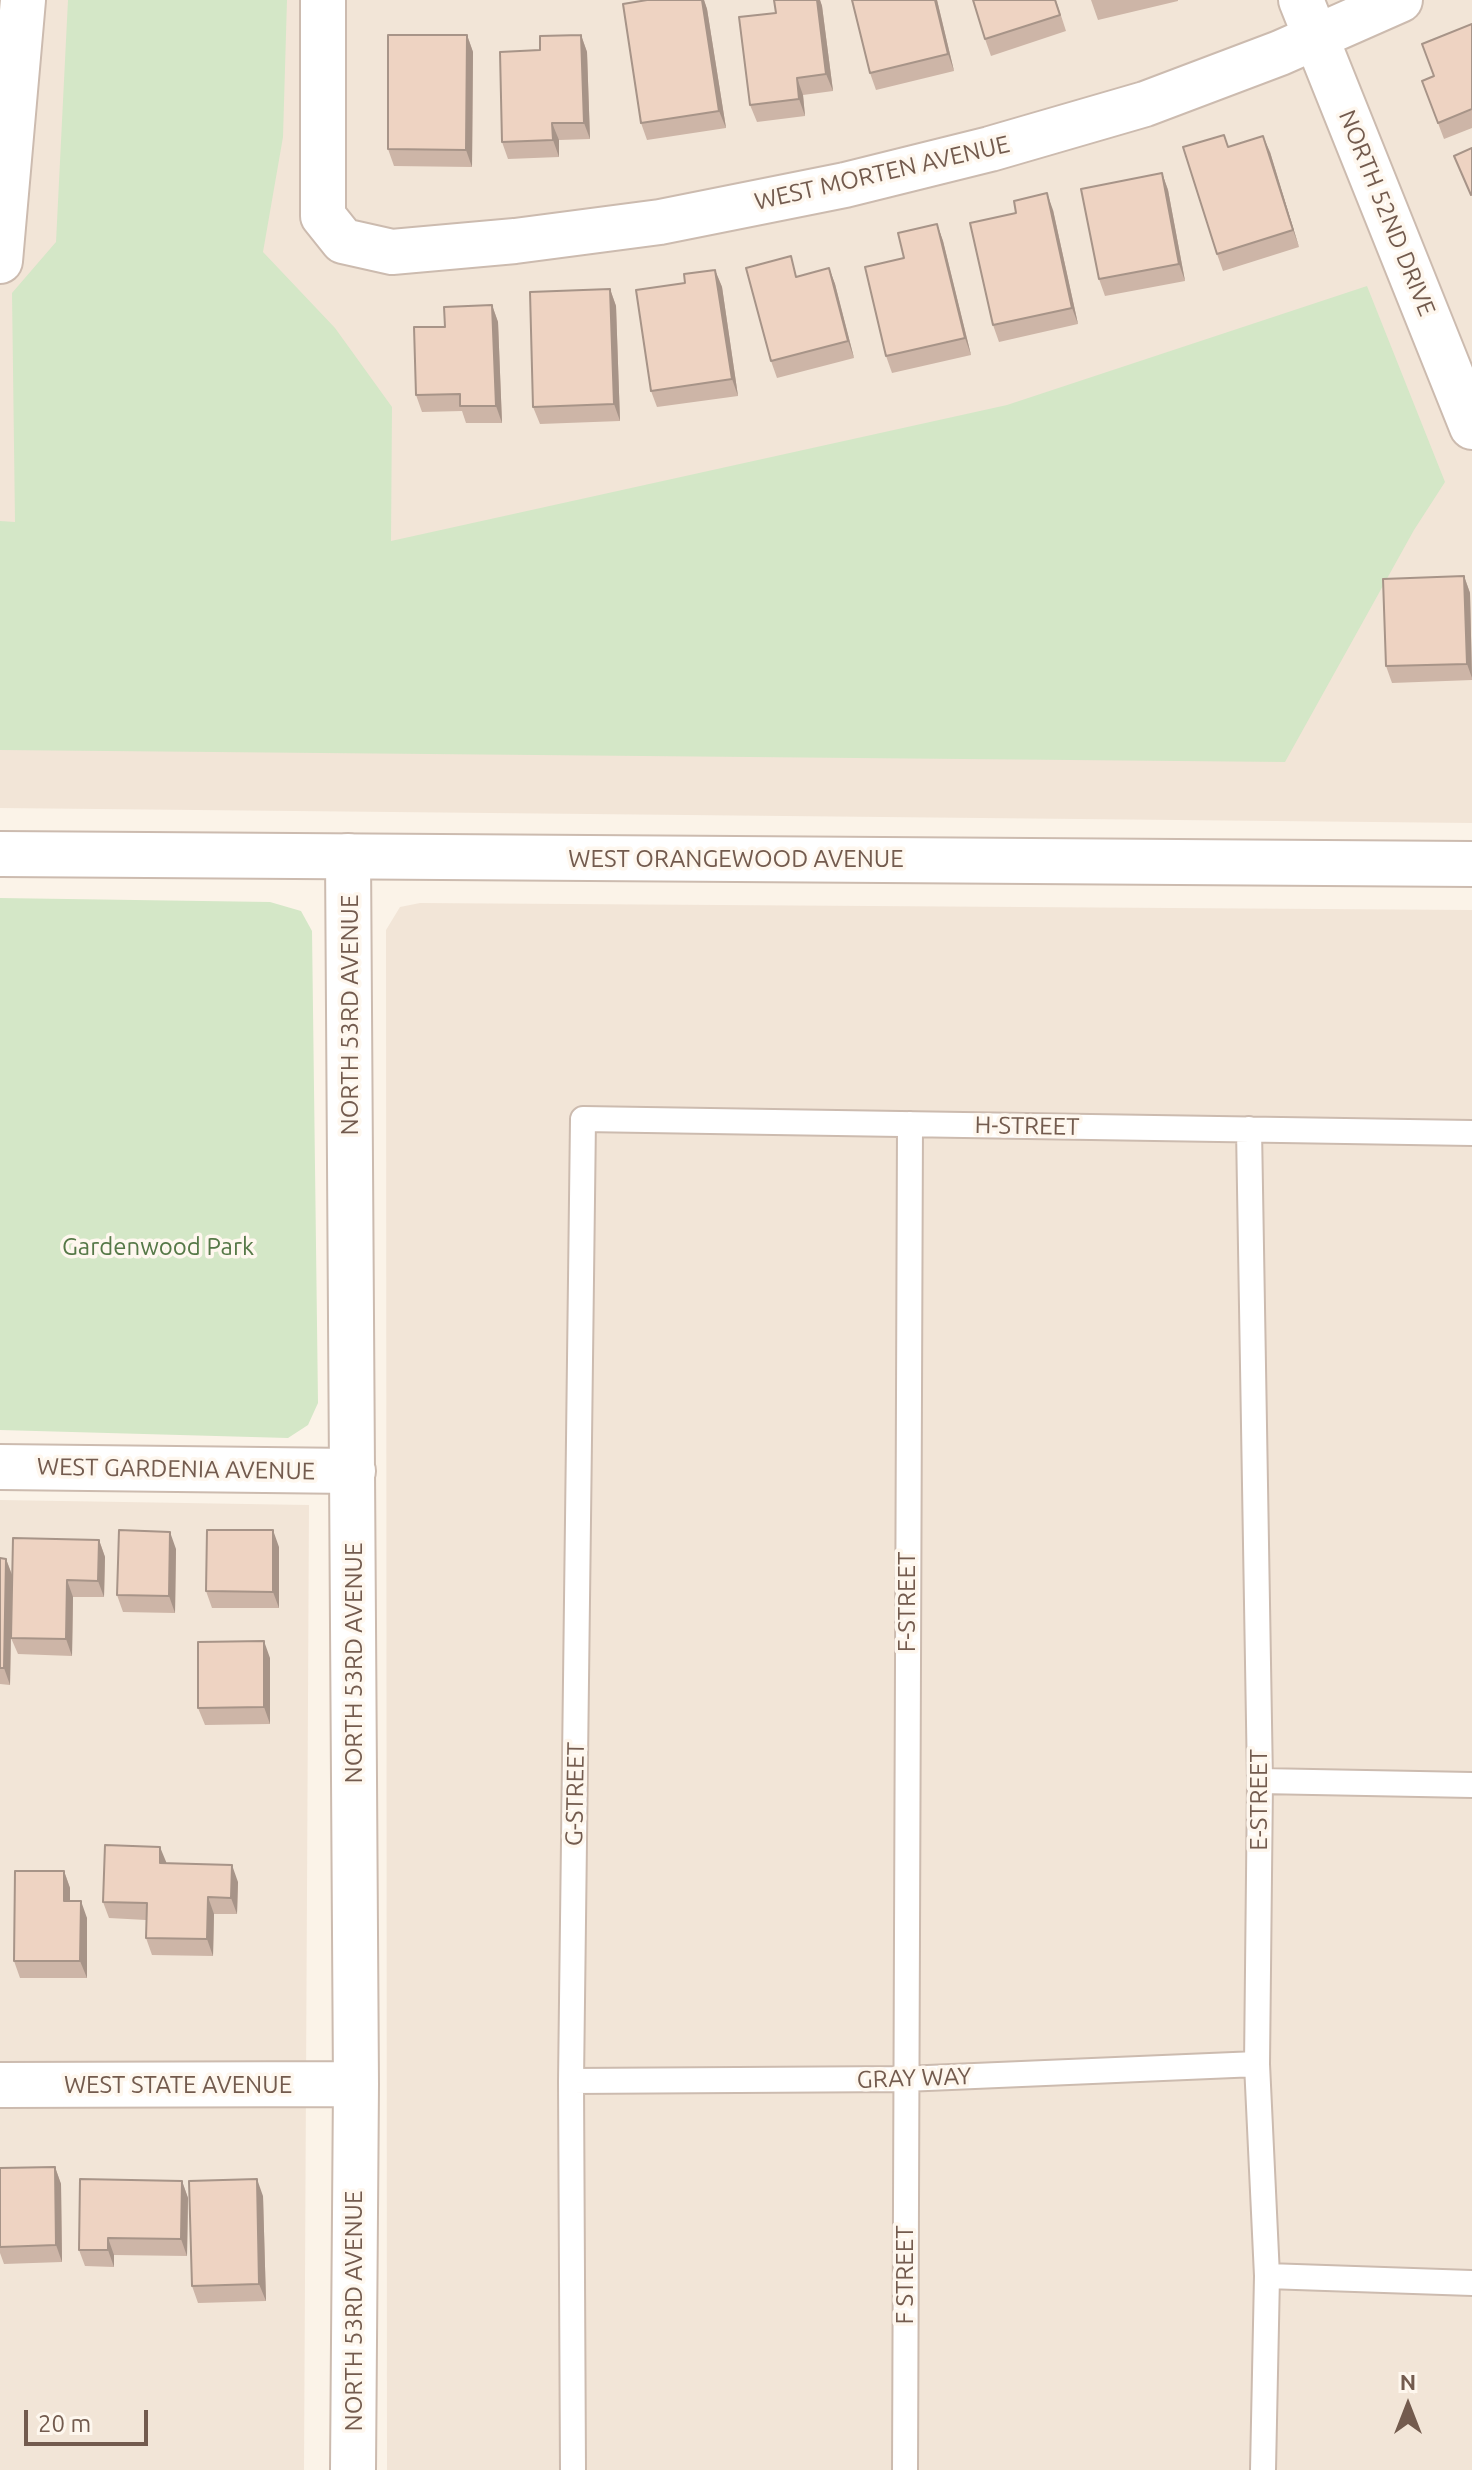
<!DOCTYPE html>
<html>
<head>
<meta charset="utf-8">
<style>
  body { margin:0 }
  #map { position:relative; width:1472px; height:2470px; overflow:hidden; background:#fbf3e8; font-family:Ubuntu,sans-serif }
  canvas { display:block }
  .north { position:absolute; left:1368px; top:2366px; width:80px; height:80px; -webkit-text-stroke:6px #fef7ee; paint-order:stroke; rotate:0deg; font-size:22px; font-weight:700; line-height:32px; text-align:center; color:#735b4e }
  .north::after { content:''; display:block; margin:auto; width:28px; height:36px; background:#735b4e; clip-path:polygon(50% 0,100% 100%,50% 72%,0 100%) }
  .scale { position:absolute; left:24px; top:2410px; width:124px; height:36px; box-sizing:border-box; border:4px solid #735b4e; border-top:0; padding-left:10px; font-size:24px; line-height:28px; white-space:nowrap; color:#735b4e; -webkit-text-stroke:6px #fef7ee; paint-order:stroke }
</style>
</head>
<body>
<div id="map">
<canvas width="1472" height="2470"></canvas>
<div class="north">N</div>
<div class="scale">20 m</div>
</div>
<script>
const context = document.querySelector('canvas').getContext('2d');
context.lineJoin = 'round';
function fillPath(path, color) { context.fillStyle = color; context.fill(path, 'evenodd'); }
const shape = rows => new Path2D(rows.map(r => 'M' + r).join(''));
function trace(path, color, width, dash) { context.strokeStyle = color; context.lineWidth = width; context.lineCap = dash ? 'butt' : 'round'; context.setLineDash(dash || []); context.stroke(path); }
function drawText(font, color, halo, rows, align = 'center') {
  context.font = font + ' Ubuntu,sans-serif'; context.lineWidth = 7; context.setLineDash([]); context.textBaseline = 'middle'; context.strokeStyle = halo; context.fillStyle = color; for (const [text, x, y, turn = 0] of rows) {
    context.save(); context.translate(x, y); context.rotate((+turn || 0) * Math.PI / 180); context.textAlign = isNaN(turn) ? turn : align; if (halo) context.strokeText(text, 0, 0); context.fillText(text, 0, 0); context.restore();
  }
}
const residential = shape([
  [0,0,1472,0,1472,823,0,808],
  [420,903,1472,910,1472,2470,387,2470,386,930,400,907],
  [0,1500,309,1505,304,2470,0,2470]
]);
const green = shape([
  [68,0,287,0,283,137,263,252,335,328,392,407,391,541,1007,405,1367,286,1445,482,1414,530,1285,762,0,750,0,521,15,522,12,293,56,242],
  [0,898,270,902,301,911,312,931,318,1403,308,1425,288,1438,0,1430]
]);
const service = shape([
  [1249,1129,1260,1781,1257,2064,1267,2276,1263,2470],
  [1260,1781,1472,1785],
  [571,2081,904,2079,1257,2064],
  [1267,2276,1472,2283],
  [573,2470,571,2081,583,1119,1472,1133],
  [905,2470,910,1124]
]);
const minor = shape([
  [323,0,323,216,343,241,392,252,515,241,660,222,845,185,990,149,1145,104,1280,53,1400,0],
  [1301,0,1472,427],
  [0,261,23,0],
  [348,856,356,2084,353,2470],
  [0,1467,353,1471],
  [0,2085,356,2084]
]);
const tertiary = shape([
  [0,854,1472,864]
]);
const wall = shape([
  [647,0,704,0,707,9,726,128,647,140,641,123],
  [774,0,820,0,822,6,833,91,803,95,805,116,757,122,750,105,776,13],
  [937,0,954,71,876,90,870,73],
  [1056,0,1066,31,991,56,985,39],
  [1091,0,1178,0,1178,1,1098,20],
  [1472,24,1472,128,1444,139,1422,81,1434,76],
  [467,35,473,52,472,167,394,166,388,149],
  [581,35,587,52,590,139,559,140,559,157,508,159,502,142,540,50],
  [1228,147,1270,152,1299,247,1223,271,1217,254],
  [1162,173,1168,190,1185,281,1105,296,1099,279],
  [1053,210,1078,324,999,342,993,325],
  [937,224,943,241,971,355,892,373,886,356],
  [829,268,835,284,854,358,777,378,771,361],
  [715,270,722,287,738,396,657,407,651,391,685,283],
  [610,289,616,306,620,421,540,424,533,407],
  [492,305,498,322,502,423,466,423,462,411,422,412,416,395,445,327],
  [1464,576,1470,593,1472,680,1392,683,1386,666],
  [99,1540,105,1557,104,1597,73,1597,72,1656,18,1654,11,1638],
  [279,1547,279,1608,212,1608,206,1591],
  [176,1549,175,1613,123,1612,117,1595],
  [0,1558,6,1559,12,1575,10,1685,0,1684],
  [270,1658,270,1724,205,1725,198,1708],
  [166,1863,238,1882,237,1914,214,1914,213,1956,152,1955,146,1938,146,1920,109,1918,103,1902],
  [64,1871,70,1888,70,1901,87,1918,87,1978,20,1978,14,1961],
  [55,2167,61,2184,62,2262,4,2264,0,2253,0,2168],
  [182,2181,188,2198,187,2256,114,2255,114,2267,85,2266,79,2250],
  [263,2196,266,2301,198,2303,192,2286]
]);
const shadedWall = shape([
  [702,0,704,0,707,9,726,128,719,111],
  [817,0,820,0,822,6,833,91,826,74],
  [935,0,937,0,954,71,948,54],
  [467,35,473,52,472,167,466,150],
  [581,35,587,52,590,139,584,123],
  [797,78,803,95,805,116,799,99],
  [552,123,559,140,559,157,553,140],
  [1263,136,1270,152,1299,247,1293,230],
  [1162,173,1168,190,1185,281,1179,264],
  [1047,193,1053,210,1078,324,1072,308],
  [937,224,943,241,971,355,965,338],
  [829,268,835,284,854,358,848,341],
  [715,270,722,287,738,396,732,379],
  [610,289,616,306,620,421,614,404],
  [492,305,498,322,502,423,496,406],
  [1464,576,1470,593,1472,678,1467,664],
  [273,1530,279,1547,279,1608,273,1592],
  [170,1532,176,1549,175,1613,169,1596],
  [99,1540,105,1557,104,1597,98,1581],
  [6,1559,12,1575,10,1685,4,1668],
  [67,1580,73,1597,72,1656,66,1639],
  [264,1641,270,1658,270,1724,264,1707],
  [160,1847,167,1864,160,1863],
  [232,1865,238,1882,237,1914,231,1898],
  [64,1871,70,1888,70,1918,64,1901],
  [208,1897,214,1914,213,1956,207,1939],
  [81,1901,87,1918,87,1978,80,1961],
  [55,2167,61,2184,62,2262,56,2245],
  [257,2179,263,2196,266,2301,259,2284],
  [182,2181,188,2198,187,2256,181,2239],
  [108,2238,114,2255,114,2267,108,2250]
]);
const building = shape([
  [647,0,702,0,719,111,641,123,623,4,647,0],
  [774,0,817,0,826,74,797,78,799,99,750,105,739,17,776,13,774,0],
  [852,0,935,0,948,54,870,73,852,0],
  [973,0,1055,0,1060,15,985,39,973,0],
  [1472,24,1472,109,1438,123,1422,81,1434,76,1422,44,1472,24],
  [388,35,467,35,466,150,388,149,388,35],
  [581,35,584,123,552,123,553,140,502,142,500,52,540,50,540,36,581,35],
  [1224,135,1228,147,1263,136,1293,230,1217,254,1183,147,1224,135],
  [1472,148,1472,194,1471,195,1454,156,1472,148],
  [1162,173,1179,264,1099,279,1081,189,1162,173],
  [1047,193,1072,308,993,325,970,223,1016,213,1014,201,1047,193],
  [937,224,965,338,886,356,865,267,904,258,898,233,937,224],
  [791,256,796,277,829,268,848,341,771,361,746,268,791,256],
  [715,270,732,379,651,391,636,290,685,283,684,274,715,270],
  [610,289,614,404,533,407,530,292,610,289],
  [492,305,496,406,460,406,460,394,416,395,414,327,445,327,444,307,492,305],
  [1464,576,1467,664,1386,666,1383,579,1464,576],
  [119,1530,170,1532,169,1596,117,1595,119,1530],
  [207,1530,273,1530,273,1592,206,1591,207,1530],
  [13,1538,99,1540,98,1581,67,1580,66,1639,11,1638,13,1538],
  [0,1558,6,1559,4,1668,0,1668,0,1558],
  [264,1641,264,1707,198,1708,198,1642,264,1641],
  [105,1845,160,1847,160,1863,232,1865,231,1898,208,1897,207,1939,146,1938,147,1903,103,1902,105,1845],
  [15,1871,64,1871,64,1901,81,1901,80,1961,14,1961,15,1871],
  [55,2167,56,2245,0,2247,0,2168,55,2167],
  [80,2179,182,2181,181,2239,108,2238,108,2250,79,2250,80,2179],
  [257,2179,259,2284,192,2286,189,2181,257,2179]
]);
const streetNames = [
  ["WEST MORTEN AVENUE",882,173,-13],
  ["NORTH 52ND DRIVE",1387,213,68],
  ["WEST ORANGEWOOD AVENUE",736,859],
  ["NORTH 53RD AVENUE",350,1015,-90],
  ["H-STREET",1027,1126,1],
  ["WEST GARDENIA AVENUE",176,1469,1],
  ["F-STREET",907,1602,-90],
  ["NORTH 53RD AVENUE",354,1663,-90],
  ["G-STREET",575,1794,-89],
  ["E-STREET",1259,1800,-90],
  ["GRAY WAY",914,2078,-2],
  ["WEST STATE AVENUE",178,2085],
  ["F STREET",905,2275,-90],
  ["NORTH 53RD AVENUE",354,2311,-90]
];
const parkNames = [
  ["Gardenwood Park",158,1247]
];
fillPath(residential, '#f2e5d7');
fillPath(green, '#d4e7c7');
trace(service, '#ccbbaf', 28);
trace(minor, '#ccbbaf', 48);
trace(tertiary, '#ccbbaf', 48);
trace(service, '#fff', 24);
trace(minor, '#fff', 44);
trace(tertiary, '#fff', 44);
fillPath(wall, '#cdb5a7');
fillPath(shadedWall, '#a79488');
fillPath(building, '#eed3c2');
trace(building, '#a79488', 2);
drawText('24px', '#735b4e', '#fef7ee', streetNames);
drawText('24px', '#557847', '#fef7ee', parkNames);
</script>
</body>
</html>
